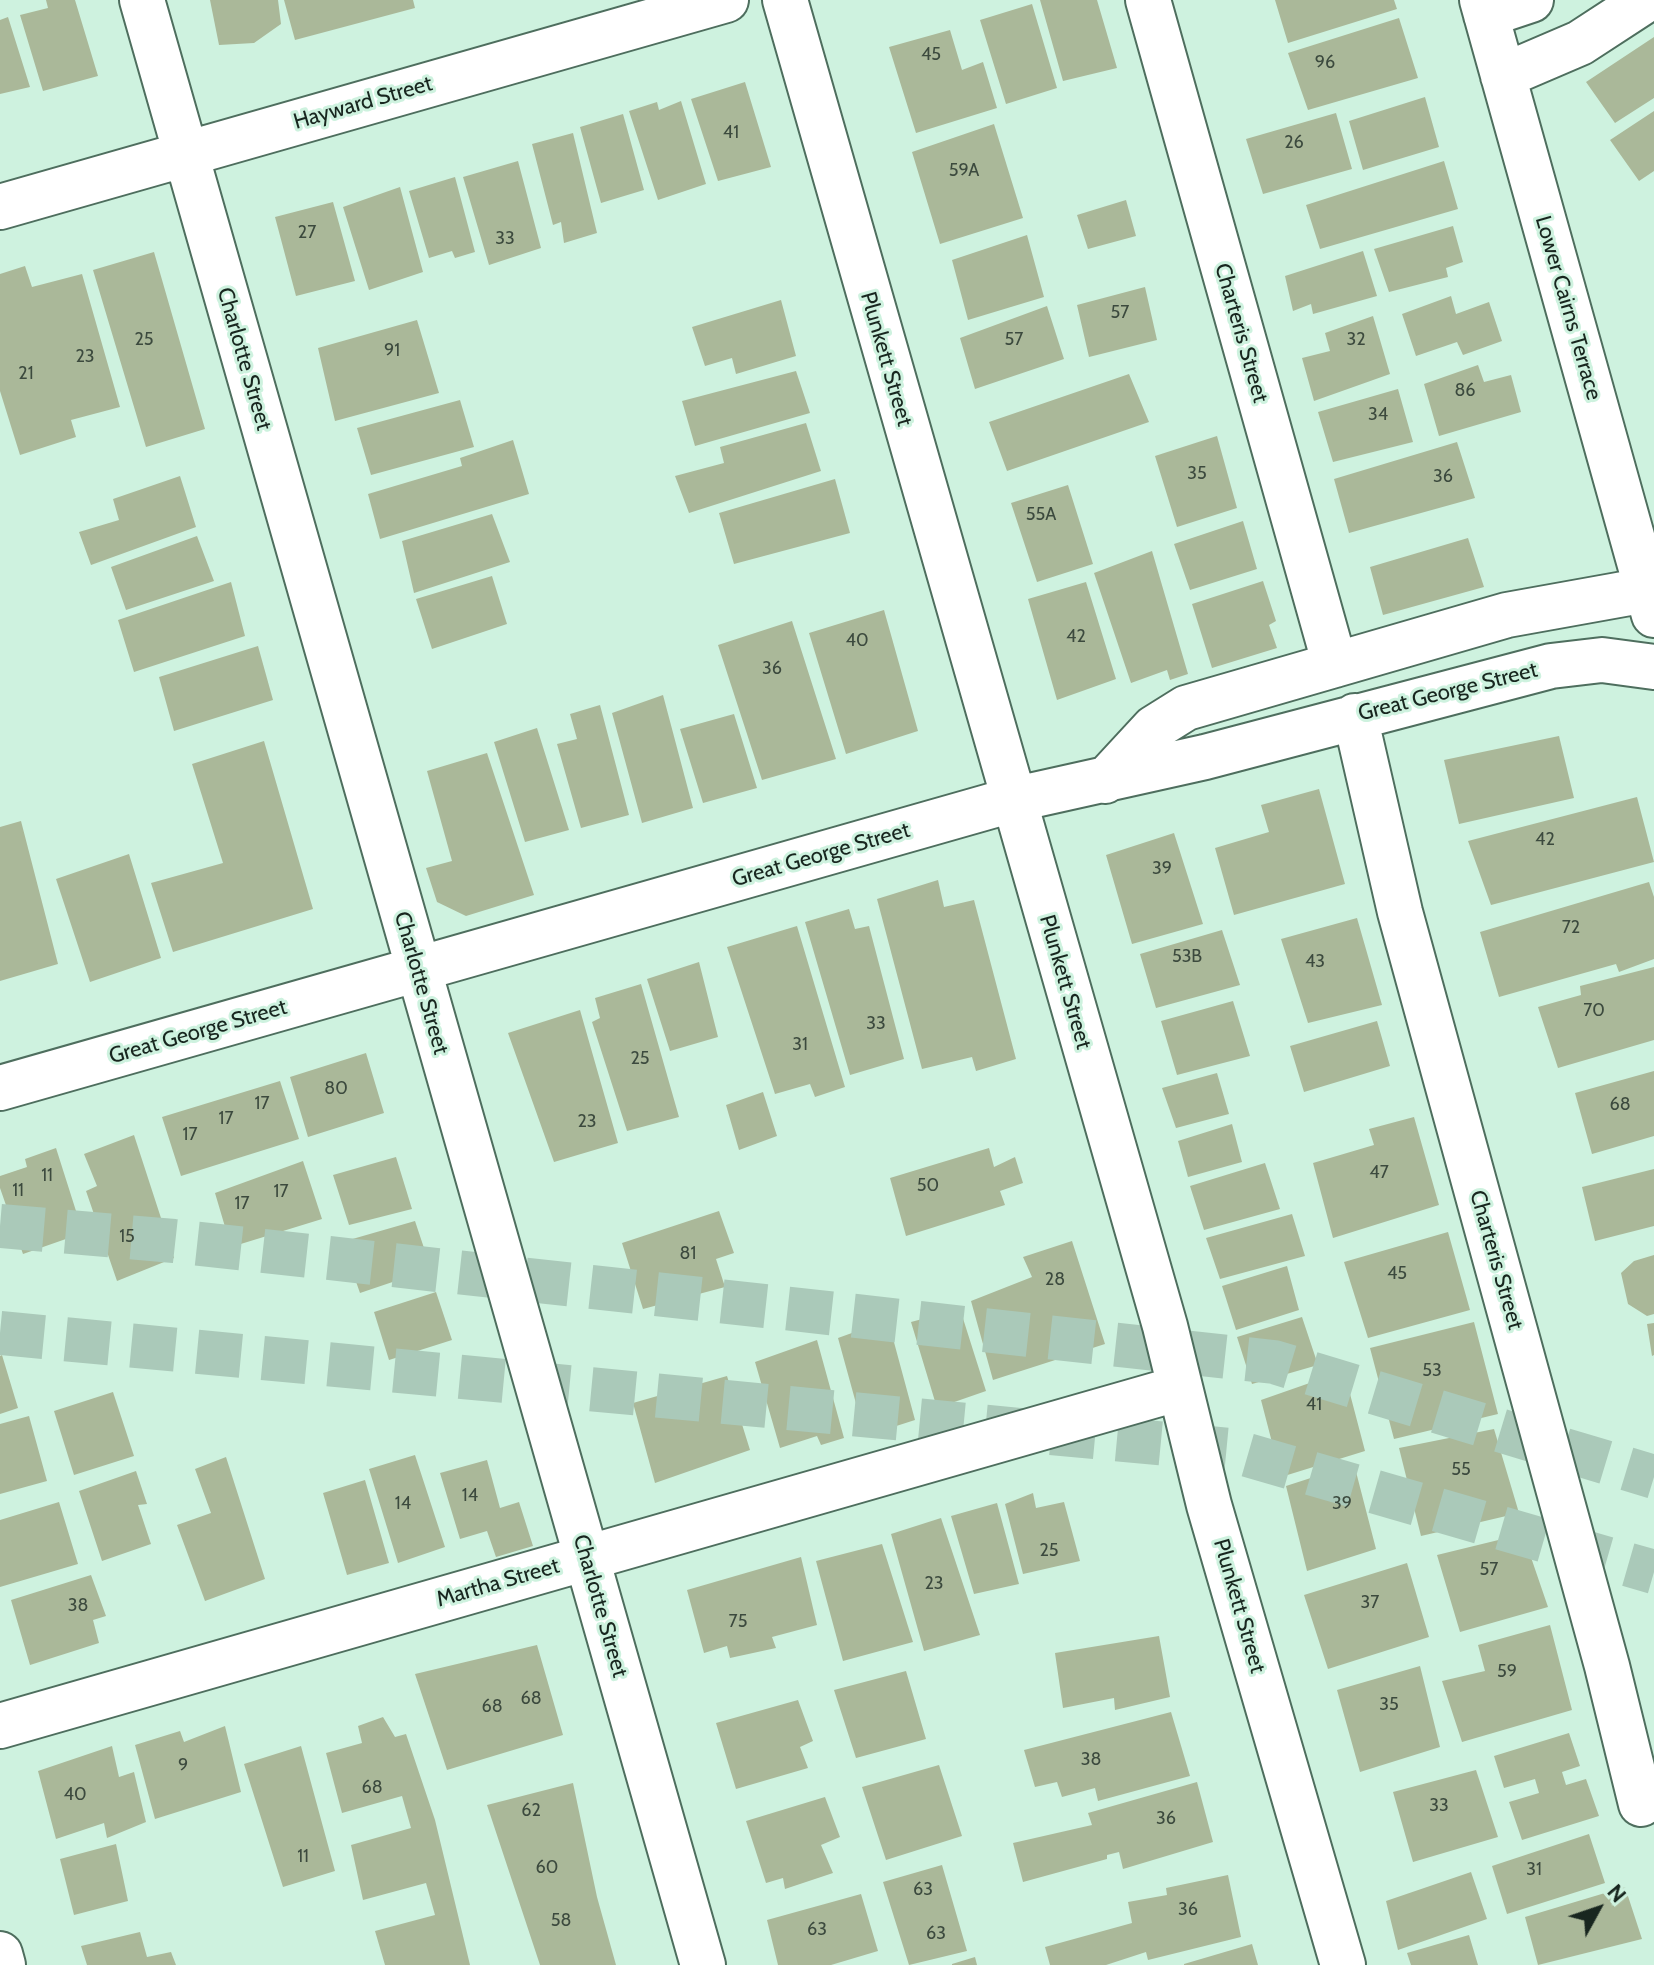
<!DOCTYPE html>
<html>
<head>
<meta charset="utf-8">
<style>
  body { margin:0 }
  #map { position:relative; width:1654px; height:1965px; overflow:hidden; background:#cef2df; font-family:Cabin,sans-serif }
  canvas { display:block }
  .north { position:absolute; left:1558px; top:1869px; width:80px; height:80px; -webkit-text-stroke:6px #cef2df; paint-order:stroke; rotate:50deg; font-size:22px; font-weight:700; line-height:32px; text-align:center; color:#18261f }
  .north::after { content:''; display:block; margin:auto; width:28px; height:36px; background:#18261f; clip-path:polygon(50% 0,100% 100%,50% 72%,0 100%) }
</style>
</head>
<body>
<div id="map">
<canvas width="1654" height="1965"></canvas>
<div class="north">N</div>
</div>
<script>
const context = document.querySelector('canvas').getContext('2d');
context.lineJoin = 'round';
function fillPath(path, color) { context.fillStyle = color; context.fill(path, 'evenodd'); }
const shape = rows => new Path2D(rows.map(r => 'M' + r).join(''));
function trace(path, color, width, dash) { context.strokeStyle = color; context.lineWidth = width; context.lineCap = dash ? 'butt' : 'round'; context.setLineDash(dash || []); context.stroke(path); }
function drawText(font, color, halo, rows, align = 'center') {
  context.font = font + ' Cabin,sans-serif'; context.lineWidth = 6; context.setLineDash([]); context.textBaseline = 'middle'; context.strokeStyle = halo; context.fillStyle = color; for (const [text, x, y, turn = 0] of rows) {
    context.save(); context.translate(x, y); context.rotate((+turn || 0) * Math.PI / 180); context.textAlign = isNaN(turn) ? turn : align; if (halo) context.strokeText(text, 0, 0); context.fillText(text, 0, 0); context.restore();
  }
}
const building = shape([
  [46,0,75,0,98,76,43,91,20,15,48,8],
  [210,0,278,0,281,24,254,43,219,45],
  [284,0,413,0,415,8,295,40],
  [1040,0,1097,0,1117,68,1063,81],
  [1275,0,1394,0,1397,9,1288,43],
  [1032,4,1057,88,1006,104,980,20],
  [8,17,30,87,0,94,0,20],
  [1399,18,1418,78,1308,110,1288,53],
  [950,30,962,70,983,62,997,108,916,133,889,47],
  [1654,37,1654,98,1615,123,1586,82],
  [745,82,771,167,718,181,691,99],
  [1425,97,1439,147,1363,170,1349,121],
  [681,101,706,184,658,200,629,111,657,102,659,110],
  [1654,111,1654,171,1639,181,1610,140],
  [1336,113,1352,169,1263,194,1246,139],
  [623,114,644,190,601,203,580,127],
  [994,124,1023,218,940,244,912,152],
  [573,133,597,233,564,243,561,222,553,225,532,144],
  [518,161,541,248,489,265,463,177],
  [1444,161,1458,209,1320,249,1306,205],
  [455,177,475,252,455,258,452,251,429,258,409,191],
  [400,187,423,272,369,290,343,207],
  [1126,200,1136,236,1088,249,1077,215],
  [333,202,355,281,296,296,275,217],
  [1453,226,1463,262,1446,268,1448,277,1389,292,1374,249],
  [1027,235,1044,297,968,320,952,260],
  [1363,251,1377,296,1313,314,1311,304,1293,311,1285,276],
  [154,252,205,429,146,447,93,270],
  [25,266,32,287,82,274,120,407,71,420,76,437,20,455,0,391,0,274],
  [1145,287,1157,340,1089,357,1077,305],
  [1451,296,1456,314,1489,302,1502,341,1463,355,1457,342,1416,356,1402,314],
  [781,300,796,356,736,374,732,358,705,366,692,327],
  [1047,306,1064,359,975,389,960,338],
  [1373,316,1390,374,1314,401,1302,358,1330,351,1325,333],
  [417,320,439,393,335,421,318,348],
  [1478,365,1484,382,1511,375,1521,412,1439,436,1424,384],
  [796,371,810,413,695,446,682,401],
  [1129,374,1149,422,1007,471,989,422],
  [1398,389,1413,442,1333,462,1318,412],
  [460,400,474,447,371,475,357,428],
  [806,423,821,471,689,513,675,476,724,463,720,447],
  [1217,436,1237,508,1177,527,1155,456],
  [513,440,529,494,380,539,368,494,462,466,460,458],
  [1457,442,1475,498,1349,533,1334,479],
  [180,476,196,527,91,565,79,532,119,520,113,499],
  [835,479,850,533,734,564,719,513],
  [1068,485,1093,564,1037,582,1011,503],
  [492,514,510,562,414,593,402,541],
  [1243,521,1257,569,1190,590,1174,544],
  [197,536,214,581,126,610,111,567],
  [1468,538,1484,587,1383,615,1370,567],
  [1152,551,1188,674,1170,680,1167,670,1131,683,1094,573],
  [492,576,507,624,432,649,416,599],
  [1263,581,1276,621,1269,625,1277,648,1212,668,1192,604],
  [231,582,245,636,134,672,118,620],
  [1086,582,1116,679,1057,700,1028,599],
  [884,610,918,731,846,754,809,633],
  [792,621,836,759,762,780,718,645],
  [258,646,273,700,174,731,159,677],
  [663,695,693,808,642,823,612,713],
  [600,705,629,815,581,828,557,744,577,739,570,714],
  [734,714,757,788,703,803,680,729],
  [537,728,569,830,525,842,494,742],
  [1559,736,1574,798,1459,824,1444,760],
  [264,741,313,909,173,952,151,883,223,863,192,764],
  [487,753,534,895,466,916,437,902,426,868,452,861,427,771],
  [1319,789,1345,884,1234,915,1215,848,1269,832,1261,805],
  [1637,797,1654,862,1491,905,1468,841],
  [21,821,58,964,0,981,0,827],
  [1174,833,1203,924,1132,944,1106,855],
  [129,854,161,958,90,982,56,879],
  [938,880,944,907,974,900,1016,1059,976,1071,972,1057,922,1069,877,899],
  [1649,882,1654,897,1654,959,1619,972,1616,964,1499,997,1480,932],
  [849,909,855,929,869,926,904,1059,850,1075,805,922],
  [1357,918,1382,1005,1308,1023,1281,939],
  [797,926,845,1087,815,1097,810,1084,775,1094,727,947],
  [1222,930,1240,985,1156,1008,1140,954],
  [699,962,718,1037,670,1051,647,979],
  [1654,967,1654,1040,1558,1068,1538,1007,1581,995,1580,986],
  [641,984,679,1117,627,1131,592,1022,600,1018,595,998],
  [1233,1001,1250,1056,1177,1075,1161,1021],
  [580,1010,618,1143,554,1162,508,1033],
  [1377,1021,1390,1066,1304,1092,1290,1046],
  [366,1053,384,1113,308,1137,290,1077],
  [1654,1071,1654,1136,1592,1154,1575,1093],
  [1217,1073,1229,1114,1176,1128,1162,1088],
  [280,1081,299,1139,181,1176,162,1117],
  [763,1092,777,1136,739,1150,726,1105],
  [1414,1117,1439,1205,1333,1238,1313,1163,1374,1145,1369,1129],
  [1232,1124,1242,1162,1188,1177,1178,1141],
  [134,1135,174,1258,117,1281,86,1191,97,1186,84,1154],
  [56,1148,83,1233,23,1254,0,1188,0,1176,27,1167,25,1159],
  [989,1148,994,1167,1015,1157,1023,1183,1000,1191,1005,1205,906,1236,890,1178],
  [396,1157,412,1209,349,1225,333,1175],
  [303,1161,322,1219,231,1247,215,1193],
  [1265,1163,1280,1209,1204,1230,1190,1186],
  [1654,1169,1654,1226,1595,1241,1582,1187],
  [719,1211,734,1253,716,1259,725,1287,643,1309,622,1243],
  [1292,1214,1305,1256,1220,1279,1206,1238],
  [415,1221,431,1269,360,1293,342,1242],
  [1448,1232,1470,1310,1368,1338,1344,1262],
  [1072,1241,1105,1344,993,1380,971,1301,1032,1277,1023,1257],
  [1654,1255,1654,1314,1647,1316,1628,1304,1621,1273,1634,1261],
  [1287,1266,1299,1310,1236,1330,1222,1286],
  [436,1292,452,1340,389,1360,374,1312],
  [960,1309,986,1391,937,1408,911,1322],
  [1302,1317,1318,1365,1252,1384,1237,1337],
  [888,1320,915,1420,865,1436,838,1338],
  [1474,1322,1498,1414,1394,1439,1370,1348],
  [1654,1323,1654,1355,1652,1356,1647,1324],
  [817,1340,844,1438,821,1445,817,1436,780,1448,755,1362],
  [2,1355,18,1408,0,1414,0,1356],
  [1344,1371,1365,1451,1281,1477,1261,1400],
  [727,1376,750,1450,655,1483,633,1403],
  [113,1392,134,1456,74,1475,54,1411],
  [29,1416,47,1481,0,1494,0,1424],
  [1494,1429,1519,1513,1421,1536,1399,1448],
  [415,1455,445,1547,398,1563,369,1469],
  [226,1457,265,1579,205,1601,177,1525,211,1513,195,1469],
  [487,1460,500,1508,519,1502,533,1546,496,1557,487,1531,460,1539,440,1473],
  [1354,1464,1376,1549,1307,1571,1286,1486],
  [136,1471,147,1504,138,1505,151,1544,102,1561,79,1491],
  [365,1480,389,1563,347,1575,323,1493],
  [1033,1493,1036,1508,1064,1502,1080,1561,1023,1574,1005,1504],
  [59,1502,78,1564,0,1587,0,1520],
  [997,1503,1019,1584,974,1594,951,1516],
  [941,1518,980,1635,924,1651,891,1534],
  [1523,1534,1548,1607,1460,1632,1437,1555],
  [882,1544,913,1642,843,1661,816,1561],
  [801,1557,817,1625,772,1637,776,1648,730,1658,727,1646,704,1653,687,1590],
  [1407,1563,1429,1637,1328,1669,1304,1595],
  [91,1575,106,1616,93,1620,99,1643,30,1665,11,1600],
  [1550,1625,1572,1710,1462,1742,1442,1681,1485,1671,1478,1645],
  [1159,1636,1170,1697,1115,1710,1114,1698,1063,1708,1055,1653],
  [537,1645,563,1735,447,1770,415,1674],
  [1420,1666,1440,1747,1360,1772,1337,1690],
  [906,1671,926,1739,856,1758,834,1690],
  [798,1700,813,1741,800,1747,808,1768,736,1789,716,1723],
  [1171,1712,1190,1776,1098,1801,1095,1788,1062,1797,1057,1782,1035,1787,1024,1750],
  [383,1717,395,1737,406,1734,435,1820,470,1965,385,1965,375,1931,435,1915,426,1883,363,1900,351,1845,411,1828,402,1796,342,1813,326,1753,362,1743,358,1726],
  [225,1726,241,1792,155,1819,135,1745,180,1731,184,1742],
  [1569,1733,1580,1766,1562,1772,1566,1785,1586,1779,1599,1816,1522,1840,1509,1802,1539,1793,1535,1779,1504,1788,1494,1756],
  [112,1746,119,1777,134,1772,146,1822,107,1838,104,1823,56,1839,38,1771],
  [301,1746,335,1871,283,1887,244,1764],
  [939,1765,962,1836,886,1860,862,1787],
  [1476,1770,1498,1837,1413,1862,1393,1792],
  [1197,1782,1213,1842,1123,1869,1119,1852,1107,1855,1107,1859,1023,1882,1013,1843,1092,1825,1088,1813],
  [573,1783,597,1897,616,1965,540,1965,487,1805],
  [825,1797,840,1837,821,1845,833,1873,785,1889,783,1878,766,1883,746,1821],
  [1589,1834,1605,1883,1507,1914,1492,1866],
  [116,1844,128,1901,74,1915,60,1859],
  [942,1865,967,1951,909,1965,883,1882],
  [1471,1872,1487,1919,1398,1950,1386,1901],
  [1228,1875,1241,1937,1148,1960,1146,1952,1106,1965,1050,1965,1045,1947,1132,1923,1128,1902,1167,1895,1166,1888],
  [1625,1887,1642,1939,1538,1965,1525,1917],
  [861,1894,878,1951,831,1965,778,1965,767,1920],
  [140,1932,147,1957,171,1952,176,1965,87,1965,81,1946],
  [1469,1935,1478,1965,1411,1965,1407,1953],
  [1252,1944,1258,1965,1184,1965,1184,1964],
  [975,1957,977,1965,952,1965,952,1964]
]);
const highwayTunnel = shape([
  [0,1226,174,1241,1274,1362,1654,1477],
  [0,1333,1230,1450,1654,1572]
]);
const minor = shape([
  [142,0,703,1965],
  [785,0,1165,1326,1209,1505,1343,1965],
  [1148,0,1335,665],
  [1482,0,1654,615],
  [1486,15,1531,0],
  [1503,76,1580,43,1646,0],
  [0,207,726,0],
  [1355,716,1400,912,1607,1666,1641,1804],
  [1105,781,1154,728,1186,708,1507,615,1646,590],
  [0,1088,1012,800,1205,757,1551,666,1602,660,1654,667],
  [0,1726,1180,1388],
  [0,1954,3,1965]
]);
const numberNames = [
  ["45",931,55],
  ["96",1325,63],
  ["41",731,133],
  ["26",1294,143],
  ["59A",964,171],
  ["27",307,233],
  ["33",505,239],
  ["57",1120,313],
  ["25",144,340],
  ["57",1014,340],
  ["32",1356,340],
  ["91",392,351],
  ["23",85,357],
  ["21",26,374],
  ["86",1465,391],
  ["34",1378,415],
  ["35",1197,474],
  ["36",1443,477],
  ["55A",1041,515],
  ["42",1076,637],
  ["40",857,641],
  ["36",772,669],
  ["42",1545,840],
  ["39",1162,869],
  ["72",1571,928],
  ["53B",1187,957],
  ["43",1315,962],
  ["70",1594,1011],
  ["33",876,1024],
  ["31",800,1045],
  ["25",640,1059],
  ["80",336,1089],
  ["17",262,1104],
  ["68",1620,1105],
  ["17",226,1119],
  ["23",587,1122],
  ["17",190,1135],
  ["47",1379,1173],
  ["11",47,1176],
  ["50",928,1186],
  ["11",18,1191],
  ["17",281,1192],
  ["17",242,1204],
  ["15",127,1237],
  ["81",688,1254],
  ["45",1397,1274],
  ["28",1055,1280],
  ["53",1432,1371],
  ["41",1314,1405],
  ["55",1461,1470],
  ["14",470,1496],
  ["14",403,1504],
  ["39",1342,1504],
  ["25",1049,1551],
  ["57",1489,1570],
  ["23",934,1584],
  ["37",1370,1603],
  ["38",78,1606],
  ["75",738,1622],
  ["59",1507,1672],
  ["68",531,1699],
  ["35",1389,1705],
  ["68",492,1707],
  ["38",1091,1760],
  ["9",183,1766],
  ["68",372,1788],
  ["40",75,1795],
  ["33",1439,1806],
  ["62",531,1811],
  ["36",1166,1819],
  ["11",303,1857],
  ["60",547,1868],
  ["31",1534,1870],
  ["63",923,1890],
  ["36",1188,1910],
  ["58",561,1921],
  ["63",817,1930],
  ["63",936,1934]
];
const streetNames = [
  ["Hayward Street",363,103,-16],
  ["Lower Cairns Terrace",1568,308,74],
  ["Charteris Street",1241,333,74],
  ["Charlotte Street",244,359,74],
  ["Plunkett Street",886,359,74],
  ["Great George Street",1448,692,-14],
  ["Great George Street",821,855,-16],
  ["Plunkett Street",1065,982,74],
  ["Charlotte Street",421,983,74],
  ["Great George Street",198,1032,-16],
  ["Charteris Street",1496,1260,74],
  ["Martha Street",498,1583,-16],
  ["Charlotte Street",600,1606,74],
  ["Plunkett Street",1239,1606,74]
];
fillPath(building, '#aab899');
trace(highwayTunnel, '#aac9b9', 44, [44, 22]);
trace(minor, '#4e6e5e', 48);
trace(minor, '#fff', 44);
drawText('18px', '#3c4a3e', null, numberNames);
drawText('22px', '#18261f', '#cef2df', streetNames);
</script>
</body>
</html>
